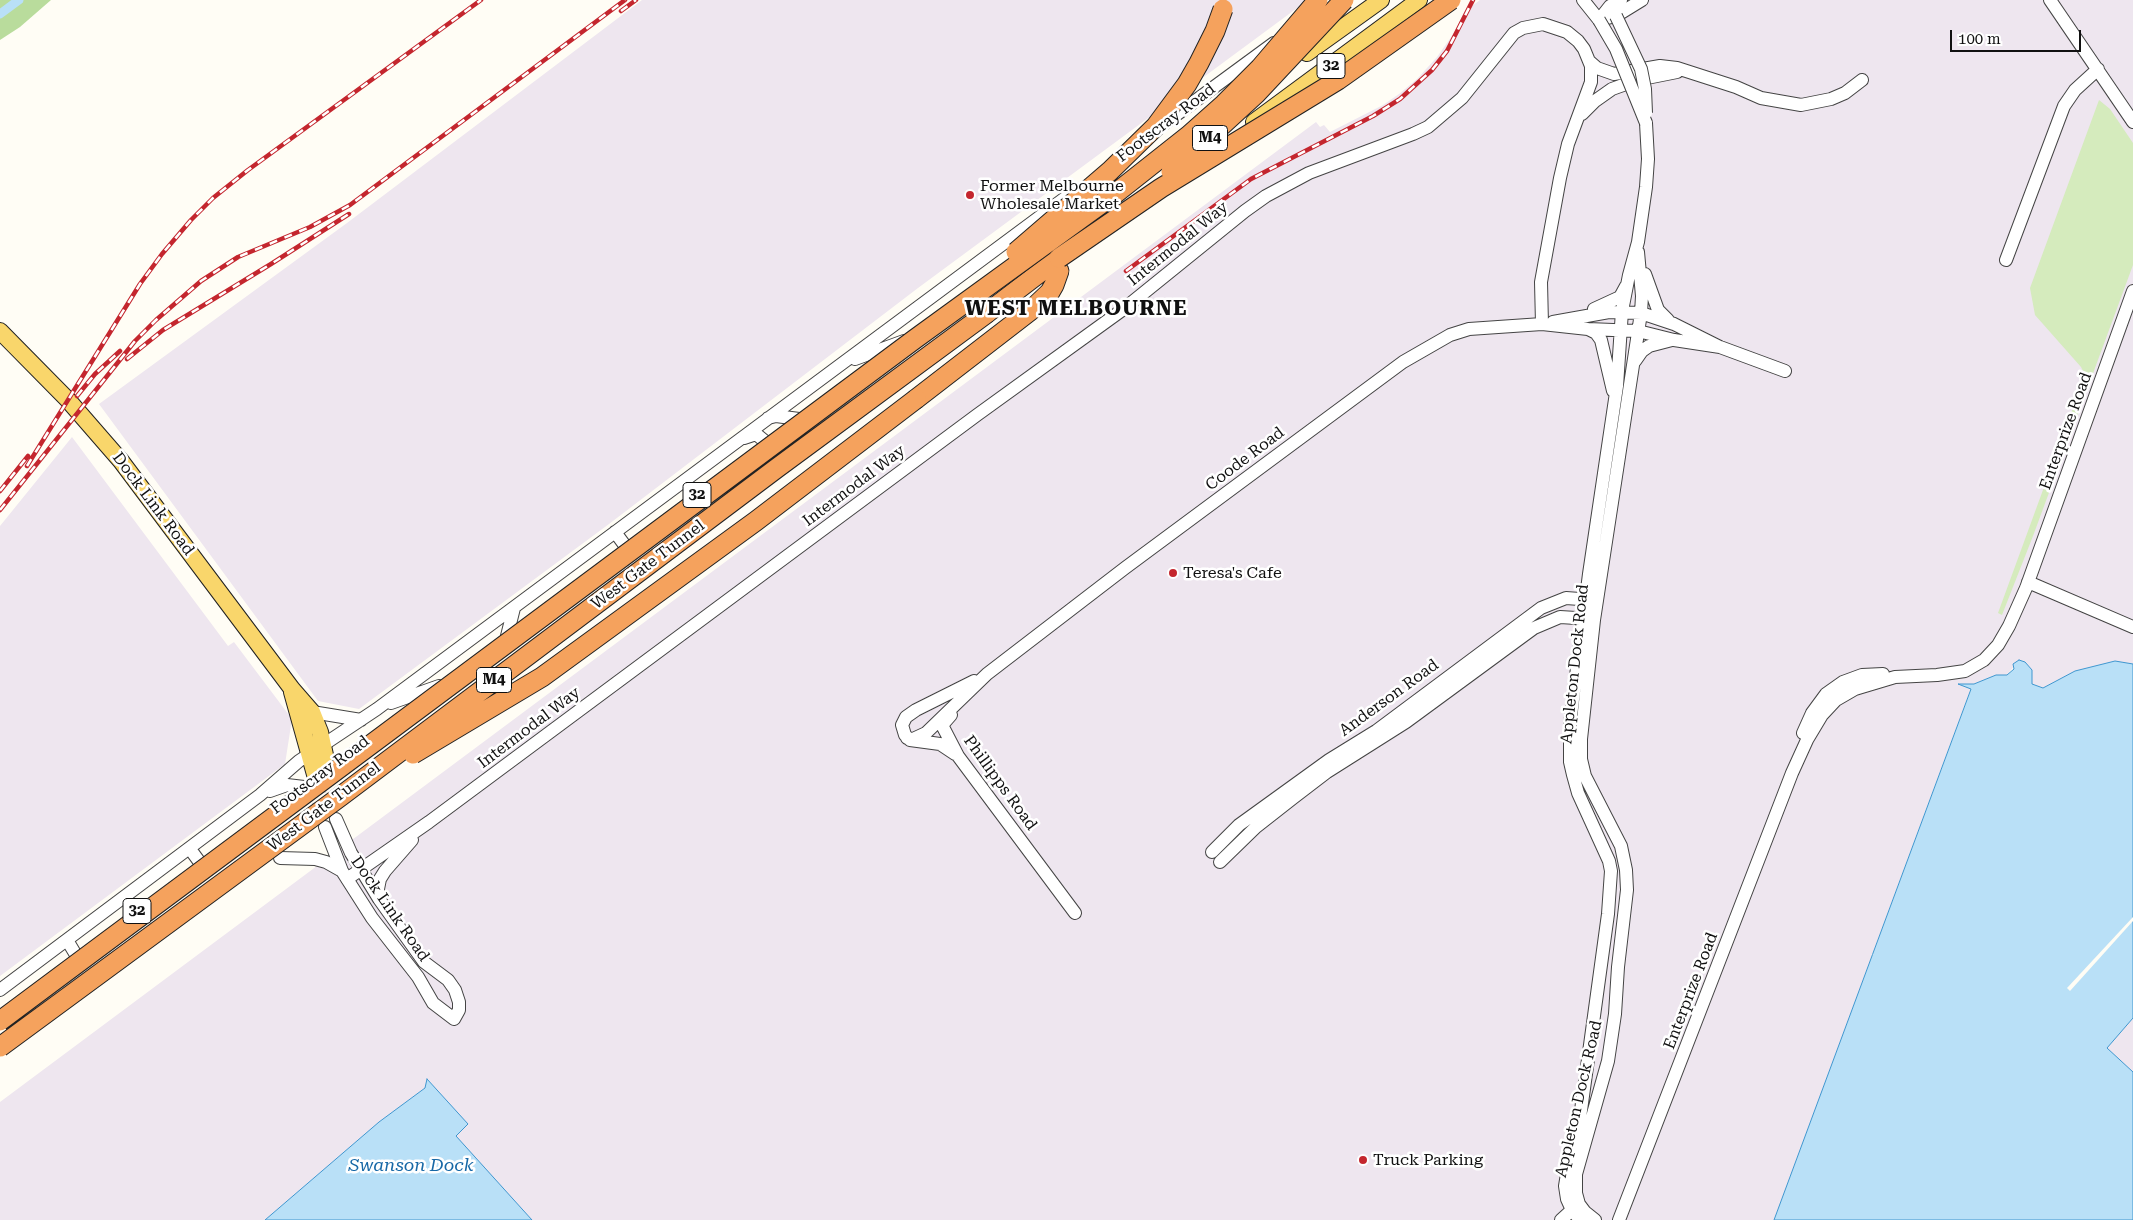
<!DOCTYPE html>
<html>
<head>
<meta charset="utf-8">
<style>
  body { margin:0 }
  #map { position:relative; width:2133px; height:1220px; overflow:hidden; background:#fffdf5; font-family:"Roboto Serif",serif }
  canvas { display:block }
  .scale { position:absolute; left:1950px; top:30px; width:131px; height:22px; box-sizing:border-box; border:2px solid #111; border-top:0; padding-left:6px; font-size:15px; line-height:18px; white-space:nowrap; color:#111; -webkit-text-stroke:4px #fff; paint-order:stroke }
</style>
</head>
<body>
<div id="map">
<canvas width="2133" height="1220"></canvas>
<div class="scale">100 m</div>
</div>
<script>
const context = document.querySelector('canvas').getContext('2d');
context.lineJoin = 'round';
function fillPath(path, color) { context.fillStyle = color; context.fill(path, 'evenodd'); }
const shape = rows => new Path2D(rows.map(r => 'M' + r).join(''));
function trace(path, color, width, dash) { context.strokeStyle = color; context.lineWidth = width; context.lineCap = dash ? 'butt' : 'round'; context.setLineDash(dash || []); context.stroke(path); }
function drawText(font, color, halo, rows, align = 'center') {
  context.font = font + ' "Roboto Serif",serif'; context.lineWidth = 5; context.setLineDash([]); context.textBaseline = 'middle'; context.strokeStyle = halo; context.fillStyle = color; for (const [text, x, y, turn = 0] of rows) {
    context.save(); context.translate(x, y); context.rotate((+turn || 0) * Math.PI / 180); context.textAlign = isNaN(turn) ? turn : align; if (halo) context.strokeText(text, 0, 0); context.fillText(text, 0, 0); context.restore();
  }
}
const industrial = shape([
  [642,0,1308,0,918,288,609,524,359,709,318,701,99,404,347,223],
  [1480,0,2133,0,2133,664,2115,661,2075,671,2043,688,2032,684,2032,670,2023,661,2019,660,2007,675,1996,675,1974,684,1960,684,1971,688,1774,1220,532,1220,455,1136,467,1124,428,1080,425,1088,379,1122,265,1220,0,1220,0,1102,1316,122,1320,127,1324,125,1330,132,1383,105,1399,94,1417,79,1437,57,1454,33,1464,12],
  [72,437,228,646,234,642,292,719,285,764,0,976,0,526],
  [2133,1018,2133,1072,2107,1048]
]);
const green = shape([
  [2099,100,2110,109,2133,143,2133,265,2033,536,2002,615,1998,613,2085,375,2081,367,2035,315,2030,288]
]);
const forest = shape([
  [0,0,51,0,20,27,0,40]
]);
const water = shape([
  [2019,660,2025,662,2032,670,2032,684,2043,688,2075,671,2115,661,2133,664,2133,1018,2107,1048,2133,1072,2133,1220,1774,1220,1971,689,1958,684,1974,684,1996,675,2007,675,2014,669,2013,664,2019,660],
  [427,1079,468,1124,456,1136,532,1220,265,1220,379,1122,425,1088,427,1079]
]);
const pier = shape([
  [2133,917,2133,921,2070,991,2067,988]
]);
const canal = shape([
  [0,14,19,0]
]);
const majorTunnel = shape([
  [316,778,322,815]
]);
const minor = shape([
  [1583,0,1599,20],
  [2050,0,2133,122],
  [1599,20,1616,16,1642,0],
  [1599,20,1610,6,1621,0],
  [1589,61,1597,68,1614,74,1660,66,1677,68,1736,87,1761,98,1801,105,1831,99,1845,93,1862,80],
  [1582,114,1595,101,1612,89,1637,80,1677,72],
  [1161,126,1274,43],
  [2006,260,2064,106,2075,90,2098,69],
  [1645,274,1658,310,1668,320],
  [1594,309,1620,297,1626,286],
  [1553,322,1609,312,1641,313,1674,324,1720,347,1785,371],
  [1588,329,1596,333,1601,340,1613,391],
  [855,359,904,341],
  [1635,361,1642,351,1649,346,1672,340],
  [768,418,776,416,799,419],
  [744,438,756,434,767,443],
  [615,532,626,547],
  [2028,582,2133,627],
  [507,636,514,608],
  [391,703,439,686],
  [312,712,361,720],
  [951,715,944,723,943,727,958,756,1075,913],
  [1803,733,1812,713,1826,694,1843,682,1862,675,1883,674],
  [907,738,913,739,926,733,987,674,1125,568,1403,362,1450,335,1469,329,1542,324,1588,329,1638,331,1674,340,1720,347],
  [955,754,940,744,910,740,905,735,902,725,906,717,916,710,974,681],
  [270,791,287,785,304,787],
  [325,827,342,871,372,918,418,977,433,1003,454,1019,459,1010,459,1002,455,990,448,980,424,962,379,899,351,853,336,819],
  [190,849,201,864],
  [1212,852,1239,825,1329,760,1376,731,1541,608,1566,598,1593,600],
  [280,858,315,859,326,862,342,871],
  [1220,862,1256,827,1293,798,1327,772,1406,722,1534,628,1560,617,1592,619],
  [347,879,429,822,977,415,1125,308,1245,211,1266,196,1309,173,1413,134,1428,127,1462,98,1514,33,1523,28,1543,24,1567,32,1578,41,1584,49,1591,66,1591,82,1568,144,1560,178,1541,282,1542,324],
  [379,898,378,889,380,879,385,871,412,840],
  [67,940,76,955],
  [0,990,260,795,299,761,377,709,1073,192],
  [1561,1220,1572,1210],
  [1580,1220,1572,1210,1567,1199,1565,1186,1569,1162,1579,1125,1608,914,1611,871,1609,861,1578,793,1573,775,1570,762,1570,723,1589,574,1617,386,1622,311,1629,275,1638,242,1646,187,1648,159,1646,123],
  [1595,1220,1585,1212,1579,1204,1576,1193,1576,1174,1608,1061,1615,1014,1618,967,1627,890,1626,870,1621,846,1585,776,1581,759,1581,739,1594,620,1641,313,1642,296,1638,252],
  [1619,1220,1792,773,1807,740,1822,715,1836,700,1855,689,1895,677,1937,675,1965,671,1984,660,1998,645,2009,626,2026,588,2133,291]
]);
const major = shape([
  [1307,53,1381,0],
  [1254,122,1419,0],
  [0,331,68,400,121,461,292,689,312,712,320,732,328,769],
  [292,692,316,778]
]);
const highway = shape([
  [987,313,1059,258],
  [916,399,1030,311,1050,292,1054,285,1059,271]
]);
const rail = shape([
  [621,11,636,0],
  [1126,271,1251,179,1373,116,1400,99,1432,70,1447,51,1473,0],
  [127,359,163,330,271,264,349,214],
  [77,396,95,374,120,351],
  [27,466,140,284,162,254,191,220,213,198,248,170,481,0],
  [0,491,28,456],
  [0,510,135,341,156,320,201,281,238,257,310,227,350,205,625,0]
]);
const minorBridge = shape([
  [1616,16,1641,69,1645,89,1646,113],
  [1599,20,1616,49,1646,123]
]);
const highwayBridge = shape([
  [1171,172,1256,94,1344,0],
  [1016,252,1110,171,1156,126,1187,84,1199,63,1215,31,1223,9],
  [1059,258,1161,188,1338,80,1451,0],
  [413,754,542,677,756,521,916,399],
  [0,1021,915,339,1116,193,1188,136,1224,104,1260,68,1318,0],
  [0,1047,341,796,777,468,987,313]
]);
const markers = [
  [970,195,5,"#c4262e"],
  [1173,573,5,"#c4262e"],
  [1363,1160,5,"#c4262e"]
];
const shields = [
  [1331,66,28],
  [1210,138,35],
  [697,495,28],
  [494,680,35],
  [137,911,28]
];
const shieldNames = [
  ["32",1331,66],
  ["M4",1210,138],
  ["32",697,495],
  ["M4",494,680],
  ["32",137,911]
];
const streetNames = [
  ["Footscray Road",1166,123,-37],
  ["Intermodal Way",1178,244,-39],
  ["Enterprize Road",2066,431,-70],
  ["Coode Road",1245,459,-37],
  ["Intermodal Way",854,486,-37],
  ["Dock Link Road",153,504,53],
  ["West Gate Tunnel",648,565,-37],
  ["Appleton Dock Road",1575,664,-84],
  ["Anderson Road",1389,698,-36],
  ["Intermodal Way",529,728,-37],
  ["Footscray Road",320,775,-37],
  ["Phillipps Road",1000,783,54],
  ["West Gate Tunnel",324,807,-37],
  ["Dock Link Road",390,909,55],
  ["Enterprize Road",1691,991,-69],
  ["Appleton Dock Road",1579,1099,-77]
];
const poiNames = [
  ["Former Melbourne",980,186],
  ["Wholesale Market",980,204],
  ["Teresa's Cafe",1183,573],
  ["Truck Parking",1373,1160]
];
const waterNames = [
  ["Swanson Dock",411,1166]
];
const districtNames = [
  ["WEST MELBOURNE",1076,309]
];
fillPath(industrial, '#eee6ef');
fillPath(green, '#d5ebbd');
fillPath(forest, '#b9dc9c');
fillPath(water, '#b9e0f7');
trace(water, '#3f96cf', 1);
fillPath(pier, '#fffdf5');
trace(canal, '#b9e0f7', 9);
trace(majorTunnel, '#dbdad3', 16, [16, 8]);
trace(minor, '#444', 14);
trace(major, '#222', 18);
trace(highway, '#222', 21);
trace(minor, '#fff', 12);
trace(major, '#f9d66b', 16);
trace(highway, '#f5a25d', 19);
trace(rail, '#c4262e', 4.5);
trace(rail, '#fff', 2.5, [8]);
trace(minorBridge, '#444', 14, []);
trace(highwayBridge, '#222', 21, []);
trace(minorBridge, '#fff', 12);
trace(highwayBridge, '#f5a25d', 19);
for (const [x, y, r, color] of markers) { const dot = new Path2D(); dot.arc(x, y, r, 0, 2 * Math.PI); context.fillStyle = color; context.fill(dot); trace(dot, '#fff', 2); }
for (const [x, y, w] of shields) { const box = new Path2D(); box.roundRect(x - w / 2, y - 12.5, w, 25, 4); context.fillStyle = '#fff'; context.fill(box); trace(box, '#111', 1); }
drawText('bold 15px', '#111', null, shieldNames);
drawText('16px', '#111', '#fff', streetNames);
drawText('16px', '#111', '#fff', poiNames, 'left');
drawText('italic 18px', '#1768a6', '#fff', waterNames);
context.letterSpacing = '1px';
drawText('bold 21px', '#111', '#fff', districtNames);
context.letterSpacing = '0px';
</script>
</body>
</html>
